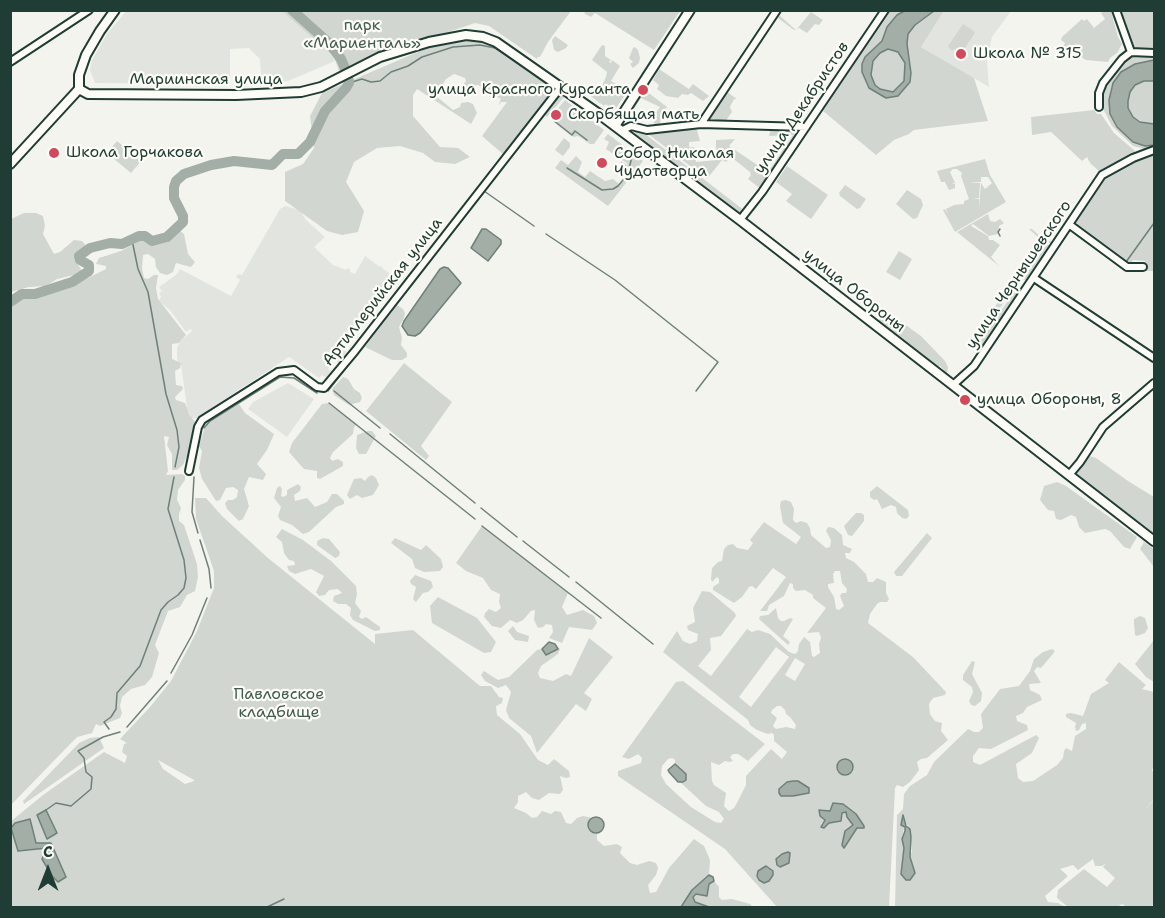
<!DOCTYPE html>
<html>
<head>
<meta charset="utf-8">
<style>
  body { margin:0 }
  #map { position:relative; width:1165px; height:918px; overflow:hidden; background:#f4f4ef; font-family:"Shantell Sans",sans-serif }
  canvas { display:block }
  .frame { position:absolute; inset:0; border:12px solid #1f3d34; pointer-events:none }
  .north { position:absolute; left:18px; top:840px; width:60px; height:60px; -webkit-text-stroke:4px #fdfcf7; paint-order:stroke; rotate:0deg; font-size:16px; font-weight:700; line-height:24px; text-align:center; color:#1f3d34 }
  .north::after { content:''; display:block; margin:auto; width:21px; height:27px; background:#1f3d34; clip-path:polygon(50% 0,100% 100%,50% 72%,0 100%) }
</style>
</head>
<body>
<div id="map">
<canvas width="1165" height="918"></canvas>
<div class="frame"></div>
<div class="north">С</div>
</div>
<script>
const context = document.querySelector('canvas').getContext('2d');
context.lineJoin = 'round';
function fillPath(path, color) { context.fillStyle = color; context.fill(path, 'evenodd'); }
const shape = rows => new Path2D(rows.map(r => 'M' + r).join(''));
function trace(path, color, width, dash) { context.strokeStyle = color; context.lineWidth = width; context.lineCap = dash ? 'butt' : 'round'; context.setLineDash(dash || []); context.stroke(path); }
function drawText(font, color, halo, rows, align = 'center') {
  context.font = font + ' "Shantell Sans",sans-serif'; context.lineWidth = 4.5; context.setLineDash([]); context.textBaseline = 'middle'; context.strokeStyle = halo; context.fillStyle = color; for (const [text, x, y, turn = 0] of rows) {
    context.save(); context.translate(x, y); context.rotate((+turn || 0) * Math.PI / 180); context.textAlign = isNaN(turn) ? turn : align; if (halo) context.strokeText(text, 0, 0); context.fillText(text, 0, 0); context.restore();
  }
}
const built = shape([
  [127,10,282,11,334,57,335,61,288,81,242,84,241,77,261,75,260,59,249,48,230,49,230,84,95,83,90,70,92,60,107,34],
  [944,11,1011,11,992,37,987,61,989,87,921,47],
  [285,206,303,211,302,214,306,220,325,237,314,247,333,265,346,270,347,268,350,269,350,272,355,274,365,256,380,267,381,265,383,269,394,276,383,293,381,292,377,297,381,301,342,349,347,352,340,363,333,360,328,369,331,371,327,378,322,375,319,378,289,357,196,418,192,418,188,411,182,412,182,408,187,407,181,365,178,365,177,356,177,348,180,342,192,331,190,329,186,332,170,310,160,302,159,300,161,297,159,293,162,291,159,287,176,275,180,269,231,296,240,280,236,277,238,274,242,275,280,209],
  [288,383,314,399,287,437,248,409,253,402]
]);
const green = shape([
  [282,11,571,11,548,42,540,57,538,57,537,59,489,26,475,23,381,55,340,74,334,57],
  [584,11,584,10,680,11,654,50,595,13,591,17,585,14],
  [683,11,686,11,644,76,641,74],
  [779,11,782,11,779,15,796,30,811,12,823,20,819,25,815,24,807,33,799,28,794,30,778,18,777,15],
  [889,11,944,11,921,47,974,78,988,121,914,130,909,134,894,140,876,155,823,111],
  [1104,11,1111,11,1118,37,1122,44,1117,53,1110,58,1108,62,1086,60,1063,47,1065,43,1061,40,1062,37,1082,19,1084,21,1087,19,1094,28,1105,19,1101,13],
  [1119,11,1154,11,1154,51,1132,47],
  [963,24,974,31,975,33,960,55,957,55,958,52,954,49,952,51,948,46],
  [555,36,568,45,566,48,558,52,554,50,552,40],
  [462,38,474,39,496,46,554,87,552,94,504,155,482,136,507,102,501,102,498,106,501,99,478,85,469,86,463,89,461,87,466,81,465,78,454,74,446,79,436,96,453,110,460,107,461,103,468,102,473,104,477,113,471,124,417,89,413,95,413,116,440,147,458,148,470,157,455,164,435,162,423,153,400,146,377,148,354,162,346,182,364,211,358,232,342,235,327,231,285,201,285,172,303,164,314,148,310,116,322,93,413,54,441,43],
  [602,45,605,46,605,56,611,60,609,62,611,63,612,60,620,66,611,81,616,84,613,89,616,91,619,88,627,92,614,111,608,108,608,106,606,104,604,106,588,94,593,86,598,88,601,88,606,77,607,72,592,60],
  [635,47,638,50,640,58,639,63,633,68,630,64,633,62,629,58,633,48],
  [1134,54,1154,55,1154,60,1135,64,1113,83,1110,91,1110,114,1117,127,1133,142,1145,146,1154,145,1154,149,1148,150,1133,146,1112,126,1100,103,1100,94,1107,79,1126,59],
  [659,69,689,89,693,84,709,96,703,101,691,93,688,95,682,94,678,98,666,96,657,89,659,85,653,80],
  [736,77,738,77,727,92,737,99,734,99,730,107,732,112,725,122,708,123,707,120],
  [1151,80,1154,81,1154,124,1147,124,1133,117,1128,108,1128,101,1130,91,1135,85,1144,81],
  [648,83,646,91,667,107,664,111,666,114,660,121,661,126,698,121,703,115,700,121,699,122,649,128,643,126,644,125,649,127,655,127,653,117,660,107,641,98,634,109,635,121,630,112],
  [561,94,565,96,547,117,545,115],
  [565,100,604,130,594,144,590,144,578,136,574,137,570,135,556,124,553,120,556,114,552,119,550,118],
  [1094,110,1097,114,1101,114,1114,133,1135,151,1132,156,1103,172,1100,172,1090,163,1087,157,1082,161,1051,132,1032,135,1031,117],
  [546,123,570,143,570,147,563,156,555,150,564,138],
  [696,127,700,141,689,142,689,147,694,147,696,162,716,160,716,140,735,139,729,146,768,172,793,135,769,136,771,128,797,128,799,131,761,189,748,179,751,175,750,172,731,157,726,162,722,160,707,179,647,133],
  [636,130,640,130,745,211,742,213,737,213,638,139,634,133],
  [608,134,643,161,608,206,555,168,561,160,568,165,576,156,582,162,578,172,585,177,590,171,605,181,613,179,619,184,625,177,618,173,621,161,627,165,628,164,606,149,609,142,604,139],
  [117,141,141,161,131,173,107,153],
  [1154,153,1154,271,1146,271,1145,261,1133,260,1129,266,1073,224,1104,175],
  [985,159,990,175,1006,202,955,232,943,210,945,209,948,214,946,209,954,205,964,204,964,201,969,199,961,176,962,173,957,169,953,169,950,172,955,183,951,184,955,184,955,188,949,190,945,182,941,182,937,171],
  [981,177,988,177,992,183,985,189,981,183,979,208,979,199,973,198,979,198,980,183,969,182,981,182],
  [787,166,828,195,811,219,786,201,792,194,776,182],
  [845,185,866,199,860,208,857,209,840,196,839,193],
  [907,190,921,199,923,205,917,218,913,219,896,204],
  [24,213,36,213,43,216,45,226,43,234,54,254,60,252,74,240,82,241,87,247,77,255,75,260,82,271,74,275,57,279,46,286,29,287,11,292,11,219],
  [988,214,990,221,995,222,1000,219,1004,223,999,226,998,234,989,236,973,224,971,226,988,236,989,240,993,240,1000,245,991,257,999,266,957,232],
  [1029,229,1032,229,1043,239,1053,242,1053,245,1046,241,1018,281,1015,278,1041,240],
  [180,231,184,234,188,254,195,262,191,267,176,263,173,272,167,275,160,273,156,267,155,259,148,254,143,255,142,269,144,278,148,279,154,275,158,275,156,288,158,299,186,335,179,343,172,344,172,359,181,363,180,368,175,371,176,385,182,386,183,389,175,397,176,400,185,403,189,414,196,423,187,456,183,465,177,470,172,470,172,454,167,445,169,437,164,436,168,471,166,475,182,474,185,476,185,480,178,490,177,500,181,508,179,514,179,521,184,525,197,564,198,577,195,591,187,595,180,607,168,611,155,645,159,653,152,677,145,685,131,689,122,697,120,706,122,713,120,718,100,726,96,724,92,733,77,737,11,805,11,309,15,301,25,296,41,296,68,288,106,269,106,266,96,264,99,258,121,251,141,240,151,243,166,241],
  [1047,244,1052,247,1028,281,1025,280,1023,279],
  [899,251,912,259,900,280,886,272],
  [1007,289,1011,292,974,346,970,343],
  [1014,292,1018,295,982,350,980,350,976,347],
  [397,305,403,309,405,313,404,318,399,327,402,338,401,345,407,353,407,357,402,360,392,360,365,347],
  [886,311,921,336,945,361,948,367,947,374,944,374,944,370,940,366,936,367,877,322],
  [404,363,452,402,421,446,429,456,426,460,366,411],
  [343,377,348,379,354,389,360,393,362,398,360,402,349,405,334,395,332,389],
  [329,403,357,424,354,427,353,434,333,452,330,458,332,461,338,459,343,462,343,466,320,479,317,478,317,471,304,469,289,452,292,443,322,404],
  [239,404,245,413,274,434,267,450,257,464,266,474,263,480,249,477,244,489,249,506,243,519,239,521,227,509,225,503,228,500,233,500,237,497,238,490,233,487,226,488,220,500,216,501,202,479,199,468,202,451,199,446,206,424],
  [368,431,372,431,376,436,366,454,359,454,356,448,357,435],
  [1089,456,1096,458,1128,481,1154,497,1154,536,1074,475],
  [372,475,376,478,379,485,373,495,362,498,357,495,350,499,347,495,354,479,361,478,365,481,368,477],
  [1057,482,1066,486,1137,537,1130,549,1124,547,1110,531,1105,529,1085,533,1079,527,1076,517,1071,515,1061,520,1056,519,1054,511,1048,510,1040,500,1044,486],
  [298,484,301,487,300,491,294,495,295,501,307,498,315,507,327,502,332,494,337,494,344,501,344,504,336,507,309,532,303,534,292,525,280,520,278,516,281,507,274,498,277,488,280,486,282,489,281,496,283,497,287,495,287,490],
  [877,486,908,510,909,516,906,519,902,518,897,513,896,507,891,505,882,509,877,499,874,500,870,497,870,492],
  [195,498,206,498,222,516,268,558,375,644,375,634,413,630,480,686,491,686,499,697,503,698,502,703,496,706,497,715,520,734,538,760,548,765,554,759,569,771,570,777,566,778,560,776,563,790,560,794,549,793,539,800,532,798,526,792,518,796,518,802,514,808,526,813,532,818,537,817,542,811,551,814,555,811,561,812,566,823,571,824,577,818,583,816,593,818,589,821,593,832,601,831,597,835,597,840,604,846,617,844,622,847,620,853,630,863,637,865,649,861,656,863,658,868,656,875,648,885,650,893,656,892,669,868,694,839,704,846,710,860,709,875,692,890,681,907,11,907,10,822,43,795,104,752,125,763,127,756,122,752,124,744,127,743,120,739,150,707,171,681,197,631,214,588,214,571,196,519],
  [158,760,194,780,194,781,185,784,163,769],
  [30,819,36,844,51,843,52,876,46,854,47,848,18,851],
  [786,500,791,502,794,509,793,520,796,523,801,521,807,523,810,528,811,535,826,548,830,547,831,540,826,531,828,527,834,528,842,535,843,545,852,549,850,553,845,553,846,558,854,562,866,574,868,582,873,582,877,578,886,582,886,593,889,599,887,602,880,602,877,604,870,614,868,623,913,657,946,692,945,695,933,698,929,704,930,714,935,721,942,723,941,731,948,740,927,758,921,759,917,762,919,770,910,782,903,787,897,785,895,788,889,907,777,907,725,849,618,776,618,771,641,763,642,758,638,754,629,759,622,757,676,682,683,681,765,744,748,761,738,754,733,754,730,757,733,761,729,762,725,761,719,765,711,762,712,781,714,785,726,793,724,806,729,811,734,808,739,799,746,785,746,776,771,749,782,759,787,752,774,741,774,735,772,733,768,734,757,730,750,725,748,720,663,652,677,631,683,641,690,644,697,641,698,634,688,630,687,626,695,622,693,608,702,591,710,592,735,613,736,616,721,636,710,638,711,650,698,666,711,676,747,629,752,632,758,630,770,634,789,652,795,654,798,651,799,644,804,637,810,642,812,656,814,657,820,653,819,644,821,638,819,632,807,633,826,608,813,598,813,595,805,590,796,591,793,588,793,584,790,583,784,596,769,605,767,611,760,611,786,577,773,568,756,589,752,586,749,587,742,597,734,603,713,590,713,587,719,583,719,579,717,577,712,582,711,579,712,568,718,562,722,561,724,549,728,545,733,544,737,548,748,550,753,543,750,540,764,522,796,544,801,537,783,523,780,506,781,501],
  [835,571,840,571,842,583,847,589,846,593,842,593,840,596,844,606,839,610,836,609,834,597,828,587,828,584,834,583,833,574],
  [776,647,789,657,751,707,739,697],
  [795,658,805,664,795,681,785,675],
  [777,706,781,706,785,710,786,714,790,717,796,725,795,729,786,727,776,729,773,726,777,718,771,713,772,710],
  [672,758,675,760,675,764,668,770,669,772,706,806,719,812,724,819,721,823,715,822,691,807,666,784,661,775,662,766,668,759],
  [838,803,847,807,864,826,863,828,857,828,844,848,849,829,853,825,847,812,842,813,841,821,829,823,827,826,821,824,825,820,822,809,828,812,830,811,832,805],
  [856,513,861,513,864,515,864,521,852,536,848,535,844,526],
  [482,526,568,593,562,607,567,615,583,610,594,616,597,623,592,630,569,627,562,643,549,638,553,632,552,625,546,624,543,627,538,628,534,620,535,610,531,611,523,620,517,623,510,620,501,628,492,626,484,617,485,613,489,609,496,612,501,608,499,602,500,594,491,590,483,578,466,571,456,563],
  [282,529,303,540,331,561,356,586,357,594,355,603,361,611,359,617,362,619,366,617,380,627,380,630,375,631,353,620,350,615,351,608,346,604,338,604,333,601,334,596,342,593,338,589,329,590,325,595,319,596,316,592,324,576,311,569,295,574,289,571,287,566,295,565,294,561,289,560,284,553,282,542,276,537],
  [927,533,932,538,902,576,896,576,894,572],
  [323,538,329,539,340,552,339,556,335,558,317,545,317,541],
  [395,538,421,550,426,545,441,559,443,567,440,571,424,572,415,568,412,559,391,543],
  [1144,542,1154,549,1154,567,1140,549],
  [415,575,431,581,433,587,428,592,423,593,416,602,413,599,416,587,411,584,410,581],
  [438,597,477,618,496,642,491,652,484,653,432,623,430,606],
  [776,608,778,618,781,621,784,621,790,618,793,619,783,636,790,642,788,645,759,619,760,616,768,615],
  [1140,616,1145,618,1148,628,1145,633,1137,636,1135,635,1134,623,1134,619],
  [513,626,517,632,529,636,528,642,515,640,508,631],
  [589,638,613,657,584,693,592,699,586,711,576,704,537,753,531,736,509,718,506,710,511,692,506,685,498,688,485,681,481,675,484,671,498,680,509,677,537,650,542,649,544,653,551,654,557,649,558,647,560,649,558,654,541,666,538,673,540,678,553,681,566,674,571,676],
  [1154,640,1154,682,1146,677,1135,664],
  [1052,649,1055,651,1052,655,1041,668,1037,667,1034,671,1041,683,1029,684,1030,690,1040,695,1042,700,1027,707,1023,713,1016,716,1017,721,1027,725,1028,730,991,749,979,748,973,756,973,762,980,765,1036,735,1039,738,1032,753,1016,764,1018,778,1023,782,1033,781,1057,765,1063,758,1064,751,1066,748,1072,751,1075,736,1086,729,1086,723,1082,724,1079,730,1076,731,1075,727,1076,723,1066,717,1066,714,1071,713,1083,716,1091,694,1109,683,1105,680,1119,662,1146,685,1142,689,1154,692,1154,766,1152,770,1154,774,1154,799,1144,811,1154,800,1154,904,1150,908,1127,907,1122,904,1117,907,1068,907,1057,898,1058,890,1084,869,1107,887,1115,878,1103,867,1106,863,1102,866,1095,866,1093,859,1078,870,1073,865,1060,869,1067,875,1067,877,1045,896,1048,902,1058,903,1065,907,895,908,897,815,903,809,904,794,910,786,927,775,934,762,968,729,974,732,979,732,983,728,981,714,1000,689,1019,686,1030,671,1034,659,1043,652],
  [905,822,910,829,912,851,910,857,914,869,901,874,904,848,902,839],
  [972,661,975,662,972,674,982,693,981,701,975,706,971,705,969,701,973,692,972,687,963,680,963,675],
  [99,737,104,748,24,804,23,801,79,743,90,738],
  [714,881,719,887,719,897,722,900,732,899,750,904,753,907,709,907,695,902,693,897,696,894,703,896,709,884]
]);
const water = shape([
  [906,10,934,11,915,25,908,34,907,44,911,73,910,82,898,96,886,98,869,88,862,72,862,64,865,57,882,41,887,27,897,15,906,10],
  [888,49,898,52,905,63,904,81,893,92,880,89,875,85,871,75,873,61,880,53,888,49],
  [1154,60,1154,81,1144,81,1135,85,1130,92,1128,101,1128,108,1133,117,1140,122,1154,124,1154,145,1145,146,1133,142,1117,127,1110,114,1109,100,1113,83,1121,72,1135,64,1154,60],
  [482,229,486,229,501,240,501,244,488,261,471,248,482,229],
  [444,267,448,268,461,283,420,333,415,336,408,335,402,326,404,321,440,269,444,267],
  [549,642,555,644,558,649,546,655,542,649,549,642],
  '837 767a8 8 0 1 1 16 0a8 8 0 1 1-16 0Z',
  [675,764,686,774,686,780,683,782,678,782,669,772,668,770,675,764],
  [793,781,798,781,809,788,809,793,793,796,781,796,779,793,779,789,787,782,793,781],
  [833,803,843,804,847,807,856,814,864,826,864,828,857,828,844,848,842,845,845,831,853,825,847,817,846,812,842,813,841,821,829,823,824,828,821,827,825,820,820,816,819,810,830,811,833,803],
  [46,810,57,833,47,839,37,815,46,810],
  [903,815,906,826,910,829,911,837,910,857,915,873,910,880,906,880,901,874,904,848,902,839,905,831,905,827,901,825,903,815],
  '588 825a8 8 0 1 1 16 0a8 8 0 1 1-16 0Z',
  [30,819,36,843,51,843,66,877,58,882,52,876,42,859,47,848,18,851,11,828,15,823,30,819],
  [788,852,790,853,789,863,780,867,777,865,776,859,782,854,788,852],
  [766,866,773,871,773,875,769,881,764,883,759,880,757,876,758,871,766,866],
  [709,875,713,877,714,881,709,884,707,896,696,894,693,897,695,902,709,907,681,907,692,890,709,875]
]);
const stream = shape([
  [349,83,362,79,371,82,380,81,391,72,408,66,422,57,453,47,480,45,495,48,551,86],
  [553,120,572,135,575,131,587,140],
  [567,168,602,190,613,189,618,186,628,174,634,147],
  [1000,229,998,232,1000,236],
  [546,234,615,280,718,362,696,391],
  [132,240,138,269,148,292,166,394,177,430,179,447,175,467],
  [1126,262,1154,223],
  [328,391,484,191,534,226],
  [334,391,380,428],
  [329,403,475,519],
  [204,428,210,421,280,377,294,378,317,393],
  [390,434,475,503],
  [194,477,192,512,198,533],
  [481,508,517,537],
  [482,526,601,618],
  [200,540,209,569,211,588],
  [523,541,569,577],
  [576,582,653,644],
  [171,673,192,635,207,598],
  [127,727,167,681],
  [109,729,104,722,111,717,116,709,117,693,140,666,161,610,168,602,178,595,184,588,186,578,184,560,168,509,174,477],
  [46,810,56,803,71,806,91,789,92,777,86,772,84,758,78,751,103,737,120,732],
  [265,908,284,899]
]);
const river = shape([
  [10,302,22,294,35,294,72,282,86,273,89,271,89,265,80,260,79,256,90,248,110,243,122,244,139,236,145,236,152,241,167,237,183,222,183,216,174,198,174,187,176,181,184,174,211,165,234,161,272,165,283,154,298,154,310,142,325,111,346,88,349,83,348,75,341,59,330,44,292,10]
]);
const minor = shape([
  [1116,10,1131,52],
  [10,62,89,10],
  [1099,107,1099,93,1103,83,1122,59,1131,52,1154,53],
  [701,124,777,10],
  [621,131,631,126,647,130,701,124,806,127],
  [740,220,762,192,885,10],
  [1070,225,1127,267,1143,267],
  [1034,278,1154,358],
  [953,385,974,366,1102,175,1133,158,1154,150],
  [189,471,198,427,202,420,278,372,294,370,317,387,324,388,355,351,561,87],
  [1069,475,1080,462,1103,427,1154,383]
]);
const tertiary = shape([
  [79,89,88,94,236,95,301,92,321,87,380,57,429,42,466,35,483,37,496,42,599,114,740,220,1154,541],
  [615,126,690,10],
  [10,164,79,89,79,75,86,55,100,31,115,10]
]);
const markers = [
  [961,54,6,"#d1495b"],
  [643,90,6,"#d1495b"],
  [556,115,6,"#d1495b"],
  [54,153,6,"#d1495b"],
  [602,163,6,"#d1495b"],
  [965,400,6,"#d1495b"]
];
const parkNames = [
  ["парк",362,26],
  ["«Мариенталь»",362,44],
  ["Павловское",279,695],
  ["кладбище",279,713]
];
const poiNames = [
  ["Школа № 315",973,54],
  ["улица Красного Курсанта",631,90,"right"],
  ["Скорбящая мать",568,115],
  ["Школа Горчакова",66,153],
  ["Собор Николая",614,154],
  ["Чудотворца",614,172],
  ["улица Обороны, 8",977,400]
];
const streetNames = [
  ["Мариинская улица",206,80],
  ["улица Декабристов",802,108,-56],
  ["улица Чернышевского",1019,275,-56],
  ["улица Обороны",854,291,38],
  ["Артиллерийская улица",383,292,-52]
];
fillPath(built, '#e2e5df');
fillPath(green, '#d1d6d1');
fillPath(water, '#a3aea7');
trace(water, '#6e8179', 1.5);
trace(stream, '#6e8179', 1.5);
trace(river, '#a3aea7', 10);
trace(minor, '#1f3d34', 10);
trace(tertiary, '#1f3d34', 12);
trace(minor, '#fdfcf7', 6);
trace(tertiary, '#fdfcf7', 8);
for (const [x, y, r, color] of markers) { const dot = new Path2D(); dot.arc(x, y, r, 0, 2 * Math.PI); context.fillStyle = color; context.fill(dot); trace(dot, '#fdfcf7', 2); }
drawText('16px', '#435c53', '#fdfcf7', parkNames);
drawText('16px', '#1f3d34', '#fdfcf7', poiNames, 'left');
drawText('16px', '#1f3d34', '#fdfcf7', streetNames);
</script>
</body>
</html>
